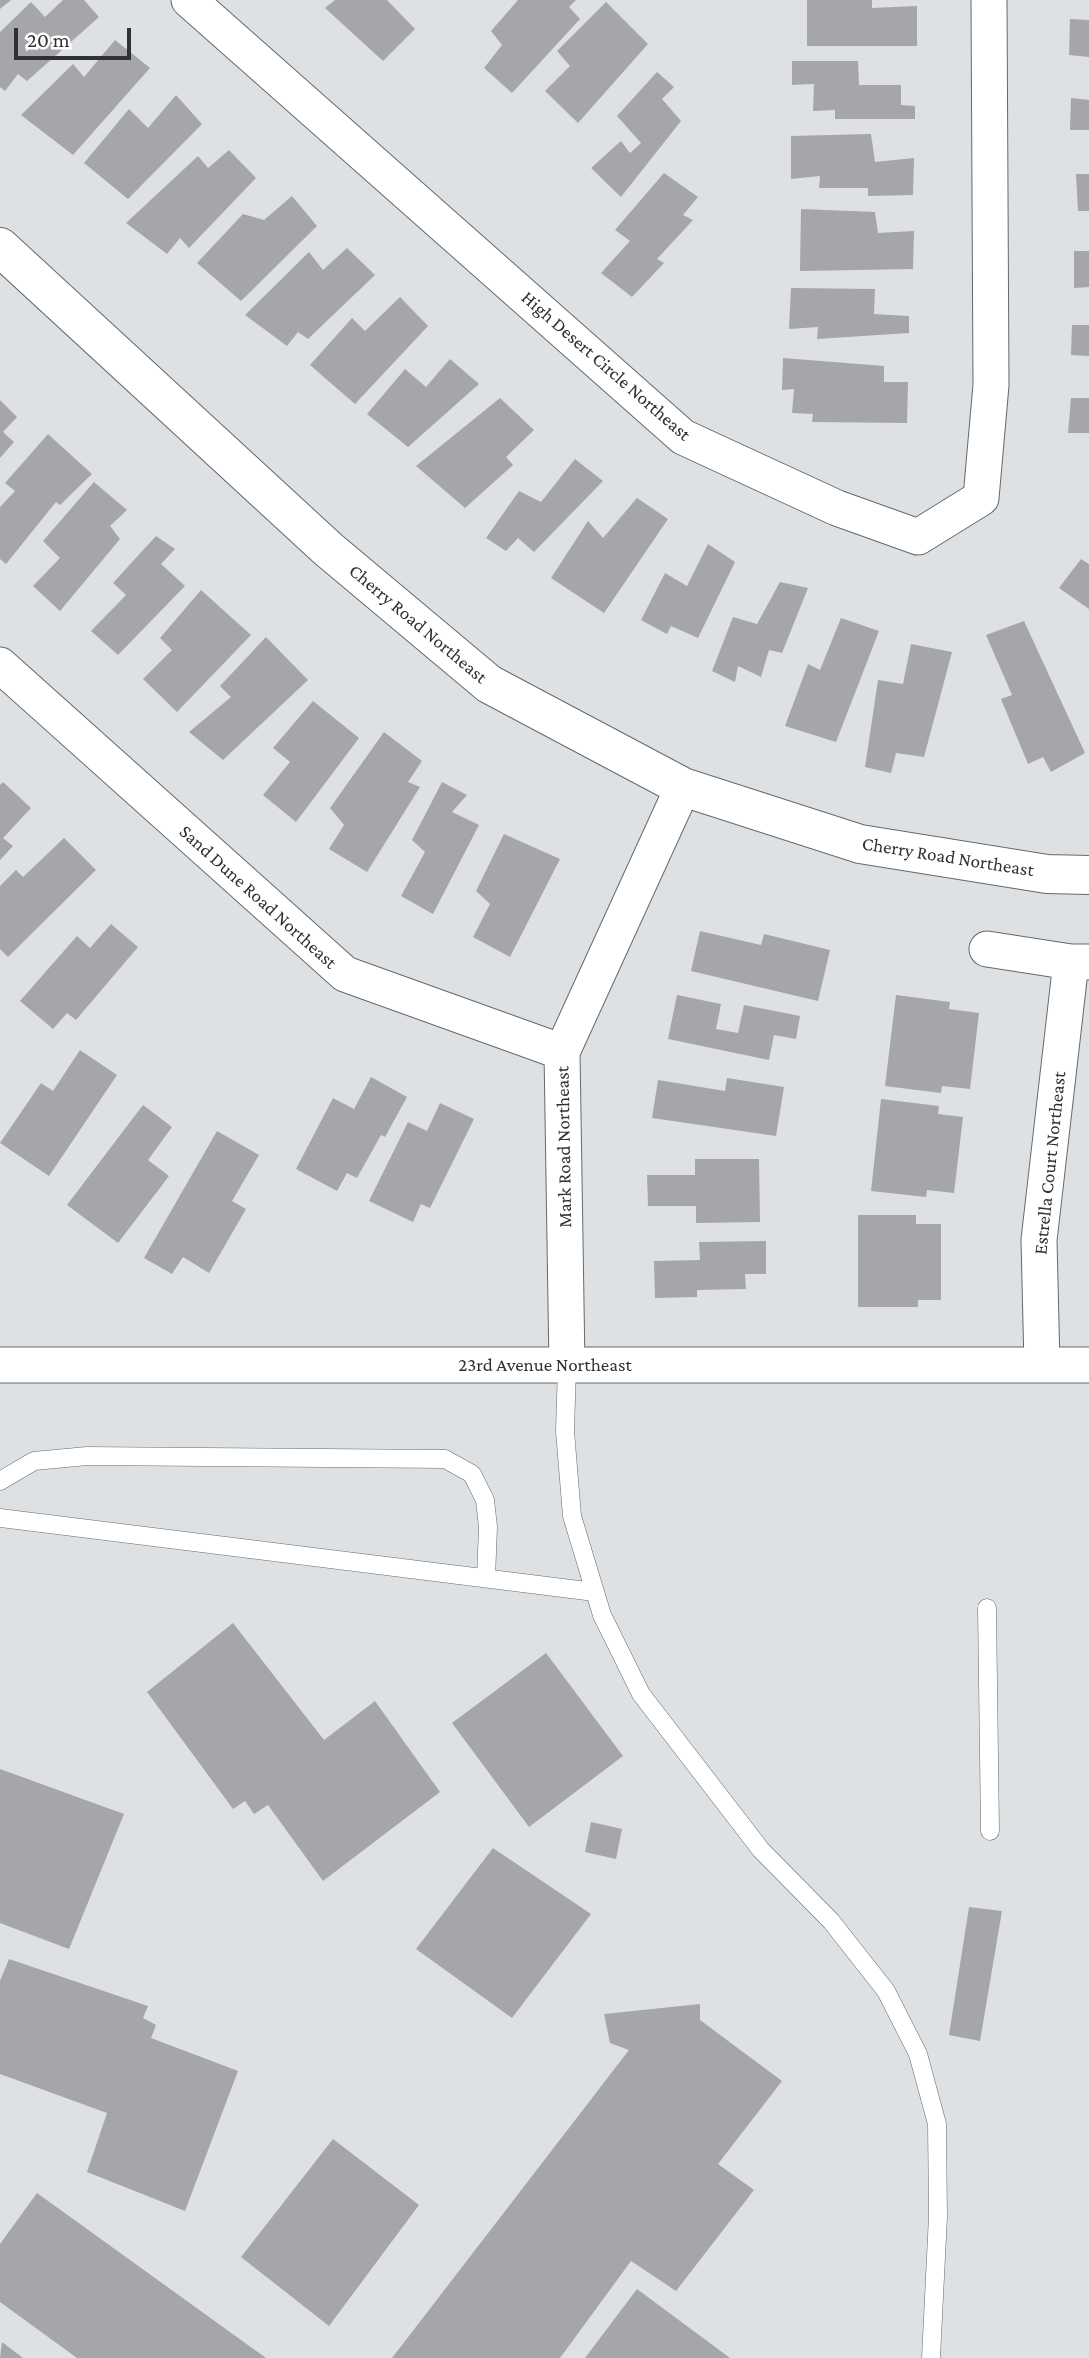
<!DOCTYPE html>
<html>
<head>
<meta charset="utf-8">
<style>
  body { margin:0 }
  #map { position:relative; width:1089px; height:2358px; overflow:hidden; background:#dee1e4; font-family:"Crimson Pro",serif }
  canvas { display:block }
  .scale { position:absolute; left:14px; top:28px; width:117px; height:32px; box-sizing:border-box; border:4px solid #2f3132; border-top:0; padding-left:9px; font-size:21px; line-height:24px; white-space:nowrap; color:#2f3132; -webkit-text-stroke:5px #fff; paint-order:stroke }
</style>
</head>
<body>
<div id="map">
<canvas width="1089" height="2358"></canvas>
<div class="scale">20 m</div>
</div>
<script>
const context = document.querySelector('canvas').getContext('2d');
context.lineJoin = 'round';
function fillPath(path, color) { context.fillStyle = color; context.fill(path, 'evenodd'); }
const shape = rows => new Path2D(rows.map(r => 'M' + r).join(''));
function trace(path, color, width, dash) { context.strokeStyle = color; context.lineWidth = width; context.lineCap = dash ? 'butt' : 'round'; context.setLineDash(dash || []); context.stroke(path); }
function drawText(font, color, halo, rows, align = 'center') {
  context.font = font + ' "Crimson Pro",serif'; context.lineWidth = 5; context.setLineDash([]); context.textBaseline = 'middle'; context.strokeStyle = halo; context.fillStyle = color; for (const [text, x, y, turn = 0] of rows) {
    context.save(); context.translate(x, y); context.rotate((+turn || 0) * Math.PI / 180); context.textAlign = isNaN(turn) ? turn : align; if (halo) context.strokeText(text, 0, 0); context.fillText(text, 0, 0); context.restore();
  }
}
const building = shape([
  [0,0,11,0,0,9],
  [63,0,84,0,99,17,27,81,18,74,5,91,0,87,0,32,31,2,45,17],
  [335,0,387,0,415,29,383,61,325,8],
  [518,0,576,0,569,7,580,19,512,93,484,68,502,45,491,31],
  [807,0,872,0,872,8,917,6,917,46,807,46],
  [606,2,648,44,578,123,545,91,570,66,557,51],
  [1070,19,1089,20,1089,57,1069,55],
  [115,40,150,68,73,155,21,115,73,64,84,77],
  [792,61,858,61,859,85,901,85,901,105,915,106,915,119,835,119,835,110,813,111,814,84,792,85],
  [657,72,674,87,662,99,681,121,621,197,591,168,621,141,630,153,641,143,617,116],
  [176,95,202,124,128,199,84,163,129,109,148,128],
  [1071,98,1089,100,1089,130,1070,130],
  [871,134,875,162,914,158,913,195,868,196,868,188,819,188,820,176,791,179,791,136],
  [229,150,256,178,189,248,180,238,167,254,126,223,198,156,208,168],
  [664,173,698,197,683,215,693,220,657,259,664,263,632,297,601,273,630,241,615,230],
  [1076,174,1089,174,1089,211,1078,211],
  [292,196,317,226,241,301,197,263,243,214,264,220],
  [801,209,875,212,878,233,914,231,913,269,800,271],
  [347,248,375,275,308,339,298,332,287,346,245,315,309,252,323,270],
  [1074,251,1089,251,1089,287,1074,288],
  [791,288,875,289,874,314,909,316,909,333,817,339,818,327,789,329],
  [400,297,428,326,355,404,310,365,352,318,365,331],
  [1072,325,1089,325,1089,356,1071,355],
  [783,358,884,366,884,382,908,382,907,423,812,422,813,414,792,413,794,389,782,390],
  [450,359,479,384,408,447,367,414,405,369,426,387],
  [500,398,534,430,506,457,513,465,465,508,416,466],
  [1071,398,1089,398,1089,433,1068,433],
  [0,400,17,417,3,432,14,442,0,458],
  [48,434,92,474,60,505,56,502,6,564,0,559,0,507,15,491,5,483],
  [575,459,603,481,534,552,518,538,506,551,486,538,519,491,541,502],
  [94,482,127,510,110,526,120,539,60,611,33,586,60,558,43,541],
  [637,498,668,519,604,613,551,578,588,521,603,538],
  [156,536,175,549,161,564,185,586,118,655,91,631,126,595,113,583],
  [708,544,735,562,698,638,671,626,667,634,641,620,665,573,687,586],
  [1081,559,1089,564,1089,609,1059,588],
  [780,582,808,588,782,653,769,650,761,677,738,666,735,682,712,671,733,617,757,624],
  [201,590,251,635,177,712,143,679,172,650,160,638],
  [841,618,879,631,836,742,785,726,808,664,820,670],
  [1024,621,1085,753,1051,772,1043,757,1028,764,1001,699,1012,695,986,635],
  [266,637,308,680,223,760,189,732,231,697,220,686],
  [911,644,952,652,924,757,896,753,891,773,865,767,878,680,903,684],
  [313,701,359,738,296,822,263,795,290,762,273,748],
  [384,732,422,761,408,782,420,787,367,872,329,849,344,825,330,808],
  [3,782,31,808,3,838,13,846,0,860,0,785],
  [442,782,467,795,452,812,479,825,433,914,401,896,425,852,412,840],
  [504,834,560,859,510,957,473,937,490,904,476,891],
  [64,838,96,870,8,957,0,949,0,886,16,870,23,877],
  [111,924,138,947,76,1020,67,1013,53,1029,20,1001,77,936,90,948],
  [700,931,761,945,764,934,830,950,818,1001,691,971],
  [677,995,721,1004,716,1029,738,1033,744,1005,800,1016,796,1039,774,1035,769,1060,668,1039],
  [896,995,950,1002,949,1009,979,1013,970,1089,942,1086,941,1093,885,1086],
  [80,1050,117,1075,49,1176,0,1143,41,1083,53,1091],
  [371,1077,407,1097,385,1137,381,1135,357,1178,347,1173,337,1191,296,1169,333,1098,354,1109],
  [727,1078,784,1087,776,1136,652,1118,658,1080,725,1091],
  [881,1099,939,1106,938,1114,963,1117,954,1193,927,1190,926,1197,871,1191],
  [440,1103,474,1119,430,1208,421,1204,413,1222,369,1201,408,1122,427,1131],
  [143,1105,172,1127,148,1160,169,1176,118,1243,67,1205],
  [217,1131,259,1155,232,1201,246,1209,209,1273,183,1257,172,1274,144,1258],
  [695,1159,759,1159,760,1222,696,1223,696,1206,648,1206,647,1175,695,1175],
  [858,1215,916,1215,916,1224,941,1224,941,1300,918,1300,918,1307,858,1307],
  [766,1241,766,1274,745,1274,746,1289,697,1290,697,1297,655,1298,654,1261,700,1260,699,1242],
  [233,1623,324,1740,375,1701,440,1792,323,1881,268,1805,254,1814,245,1801,233,1809,147,1692],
  [546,1653,623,1756,529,1827,452,1723],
  [0,1769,124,1814,69,1949,0,1923],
  [591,1822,622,1829,616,1859,585,1852],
  [493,1848,591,1914,512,2018,416,1949],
  [969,1907,1002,1911,980,2041,949,2035],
  [9,1959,148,2006,143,2018,156,2025,151,2038,238,2071,185,2211,87,2172,107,2113,0,2074,0,1981],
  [700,2004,700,2020,782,2081,718,2164,754,2190,676,2291,631,2261,560,2358,392,2358,629,2050,610,2043,604,2014],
  [333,2139,419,2205,329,2326,241,2257],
  [37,2193,266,2358,77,2358,0,2302,0,2244],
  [637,2289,730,2358,585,2358],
  [2,2342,23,2358,0,2358]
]);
const lane = shape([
  [567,1366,565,1431,572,1516,602,1615,641,1694,761,1850,831,1921,886,1991,918,2054,937,2124,938,2216,931,2358],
  [0,1481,34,1461,87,1456,445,1459,472,1474,485,1500,488,1527,486,1578],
  [0,1518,595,1592],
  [987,1608,990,1831]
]);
const street = shape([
  [189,0,683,437,837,508,918,537,981,498,991,385,989,0],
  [0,665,345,974,562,1052],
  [987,949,1071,962,1089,962],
  [0,1365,1089,1365],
  [1042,1365,1039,1240,1071,962],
  [567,1366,562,1052,683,787]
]);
const secondary = shape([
  [0,247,328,549,489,684,683,787,860,844,1047,874,1089,875]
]);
const streetNames = [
  ["High Desert Circle Northeast",606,366,41],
  ["Cherry Road Northeast",418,624,40],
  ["Cherry Road Northeast",948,857,9],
  ["Sand Dune Road Northeast",258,897,42],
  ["Mark Road Northeast",564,1147,-91],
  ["Estrella Court Northeast",1050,1163,-84],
  ["23rd Avenue Northeast",545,1365]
];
fillPath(building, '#a6a5a9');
trace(lane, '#66696c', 19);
trace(street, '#66696c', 37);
trace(secondary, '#66696c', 40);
trace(lane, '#fff', 18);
trace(street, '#fff', 35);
trace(secondary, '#fff', 38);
drawText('19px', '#2f3132', '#fff', streetNames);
</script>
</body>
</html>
